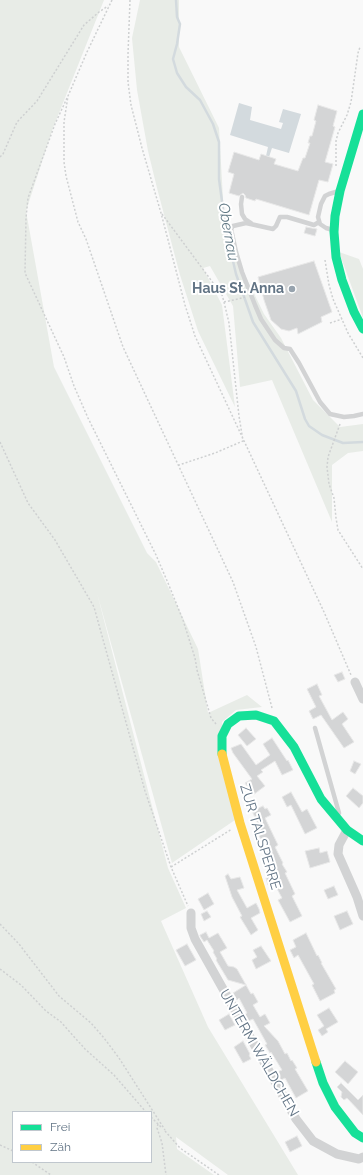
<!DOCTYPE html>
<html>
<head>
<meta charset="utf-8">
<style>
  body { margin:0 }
  #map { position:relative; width:363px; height:1175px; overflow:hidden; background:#f9f9f9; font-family:Raleway,sans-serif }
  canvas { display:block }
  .legend { position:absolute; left:12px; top:1111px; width:140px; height:52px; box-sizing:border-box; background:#fff; border:1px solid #c0c7ce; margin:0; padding:5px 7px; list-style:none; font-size:12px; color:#627485 }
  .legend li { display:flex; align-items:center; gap:8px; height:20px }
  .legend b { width:20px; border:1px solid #c0c7ce }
</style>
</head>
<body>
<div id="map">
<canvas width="363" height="1175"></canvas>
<ul class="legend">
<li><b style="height:5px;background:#16e098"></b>Frei</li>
<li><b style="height:5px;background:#ffcf43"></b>Zäh</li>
</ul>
</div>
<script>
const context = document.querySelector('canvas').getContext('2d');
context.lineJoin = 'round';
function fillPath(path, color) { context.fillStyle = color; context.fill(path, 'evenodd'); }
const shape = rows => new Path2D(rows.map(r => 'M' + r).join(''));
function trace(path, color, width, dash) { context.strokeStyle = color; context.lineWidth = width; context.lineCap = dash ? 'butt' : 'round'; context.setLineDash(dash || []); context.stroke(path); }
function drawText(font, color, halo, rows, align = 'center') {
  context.font = font + ' Raleway,sans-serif'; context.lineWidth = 4; context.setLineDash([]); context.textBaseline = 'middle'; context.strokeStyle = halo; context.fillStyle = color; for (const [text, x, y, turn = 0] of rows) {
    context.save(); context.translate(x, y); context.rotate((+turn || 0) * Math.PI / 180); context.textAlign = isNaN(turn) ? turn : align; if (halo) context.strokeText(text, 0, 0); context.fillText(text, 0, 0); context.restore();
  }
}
const green = shape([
  [0,0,104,0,53,128,26,211,54,367,147,553,156,562,198,649,208,713,247,695,262,707,236,710,222,722,235,820,172,863,97,593,168,868,186,908,161,921,208,1027,298,1175,228,1175,176,1137,177,1149,214,1175,0,1175],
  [13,1112,151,1112,151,1162,13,1162],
  [140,0,179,0,179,47,219,128,225,234,264,314,281,338,313,400,340,427,363,424,363,451,348,453,332,465,332,522,272,380,240,387,233,306,210,266,203,268,222,305,235,407,198,331,180,275,157,188,148,151,137,90,132,38],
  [339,252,359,259,363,269,363,318]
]);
const water = shape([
  [239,103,252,107,250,120,281,129,283,123,279,122,283,109,301,114,289,153,272,148,269,157,266,156,268,147,230,135]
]);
const stream = shape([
  [176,0,177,17,180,24,177,44,173,59,177,73,186,87,200,100,213,124,219,142,219,179,226,231,236,274,253,322,296,391,305,419,309,426,322,435,343,443,363,442]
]);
const building = shape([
  [318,105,337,111,333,126,335,127,325,162,333,164,328,182,319,180,309,215,256,199,255,201,246,198,245,195,243,193,239,196,229,193,234,174,228,172,234,152,259,160,261,154,276,159,274,164,298,171,303,158,305,158,310,143,308,143,310,136,312,136,316,121,314,120,318,105],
  [306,227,317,229,315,236,304,233,306,227],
  [314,261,332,312,321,317,322,322,298,334,297,328,289,331,281,329,271,320,264,300,258,277,314,261],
  [342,672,345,679,338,682,334,675,342,672],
  [317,684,322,695,319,696,332,720,343,712,348,719,342,724,354,742,344,748,321,715,313,719,309,711,316,707,307,689,317,684],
  [246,728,256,739,247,746,238,735,246,728],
  [272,738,287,761,288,760,293,770,282,775,275,761,261,770,263,772,257,776,265,786,253,795,245,783,252,779,233,753,231,748,241,744,256,765,270,755,263,744,272,738],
  [354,761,361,764,355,774,350,771,354,761],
  [353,788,363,796,363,803,359,808,346,796,353,788],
  [291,792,302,812,307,809,317,828,305,834,291,805,287,807,282,797,291,792],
  [263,806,265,809,267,808,271,815,265,818,278,845,275,847,283,863,282,864,287,872,285,873,295,894,292,896,302,916,290,922,278,900,282,898,274,883,268,885,266,878,272,875,263,858,269,855,255,828,259,826,252,811,263,806],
  [319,848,320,853,327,851,330,862,310,868,305,851,319,848],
  [228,874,231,879,240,877,244,888,237,890,247,908,256,903,259,909,260,913,251,918,258,930,251,935,240,917,242,916,232,897,225,876,228,874],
  [334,886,338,895,328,899,324,890,334,886],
  [208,893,214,904,204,910,198,899,208,893],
  [207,911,211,917,204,921,201,914,207,911],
  [347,911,353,924,340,930,334,916,347,911],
  [206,932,209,938,218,933,227,948,220,952,228,966,234,967,237,969,246,985,228,980,216,960,217,959,213,952,214,951,207,940,204,942,200,936,200,935,206,932],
  [306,933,317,956,318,955,322,963,321,963,336,989,334,990,335,993,320,1001,312,985,314,984,298,955,294,958,290,950,296,947,293,940,306,933],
  [187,944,196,960,185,966,176,950,187,944],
  [261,946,271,961,256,969,252,960,257,957,253,950,261,946],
  [246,985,251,994,253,993,258,1002,253,1005,260,1017,265,1014,270,1023,264,1026,278,1041,285,1054,287,1053,291,1061,292,1060,297,1068,295,1069,308,1091,296,1098,285,1078,281,1080,277,1072,282,1070,271,1052,270,1053,265,1045,267,1044,253,1019,248,1021,244,1015,247,1013,239,998,237,1000,233,993,246,985],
  [329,1008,338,1022,326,1029,328,1032,322,1036,318,1030,324,1026,317,1015,329,1008],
  [229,1014,235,1025,225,1030,219,1020,229,1014],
  [243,1041,250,1054,249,1055,251,1059,243,1063,234,1047,243,1041],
  [345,1061,358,1072,348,1084,335,1072,345,1061],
  [341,1083,358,1100,363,1095,363,1115,347,1098,344,1100,341,1097,342,1092,337,1087,341,1083],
  [297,1136,302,1146,290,1152,285,1142,297,1136]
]);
const path = shape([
  [112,0,87,52,68,96,64,122,64,162,66,176,78,222,86,239,123,347,233,582,256,647,272,708],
  [130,0,128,54,128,82,131,105,142,148,161,213,185,305,195,336,324,612,351,675],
  [67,98,55,124,28,198,26,218,25,273,64,357,74,386,88,418,156,555,168,583,183,620,195,658,197,670,211,718,216,724],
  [0,157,3,154,17,122,37,101,84,25,99,12,108,6],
  [336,166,336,141,338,133,347,115,351,102,358,53,360,47],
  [162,214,222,295,224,302,229,323,239,416,243,441,215,453,179,465],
  [325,260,329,285,333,299,348,333,363,358],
  [224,302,238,299,245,297],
  [330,323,342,319],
  [340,424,328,457,327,467,329,484,334,498,336,518,338,530,363,569],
  [0,442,28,503,55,540,94,607,145,791,171,867,188,906],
  [171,867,232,829],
  [0,924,19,944,59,996,91,1023,104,1038,119,1058,165,1130],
  [0,969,21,985,46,1011,61,1022,85,1049,114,1075,146,1112],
  [151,1117,162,1128],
  [158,1124,157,1128,162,1143,166,1175],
  [165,1131,180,1148,219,1175],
  [0,1145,13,1151],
  [32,1162,51,1175]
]);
const lane = shape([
  [242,197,241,204,242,214,245,219,251,223],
  [319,222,314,225,287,217,280,217,276,226,273,229,246,223,233,226,231,229,236,252,242,272,255,305,261,319,275,340,284,348,290,349,299,363,320,402,330,414,344,417,354,416,363,414],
  [333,230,326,228,320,224,318,217,321,204,325,196,329,194,339,191],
  [315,728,339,813]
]);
const street = shape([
  [355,682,363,699],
  [347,830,339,845,338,854,357,897,363,916],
  [191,913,191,928,195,939,296,1119,313,1141,337,1154,359,1159,363,1157]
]);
const fast = shape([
  [363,114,340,191,335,216,334,232,336,257,342,280,354,312,363,329],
  [222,754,222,736,228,724,239,716,256,715,274,721,294,747,321,799,347,830,363,841],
  [316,1062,323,1083,335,1107,355,1133,363,1138]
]);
const slow = shape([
  [222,754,240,823,316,1062]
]);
const markers = [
  [292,289,4,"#97a3ae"]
];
const poiNames = [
  ["Haus St. Anna",284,289]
];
const streetNames = [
  ["ZUR TALSPERRE",260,837,73],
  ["UNTERM WÄLDCHEN",259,1053,60]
];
const waterNames = [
  ["Obernau",228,232,80]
];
fillPath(green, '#e8ece7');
fillPath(water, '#d3dade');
trace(stream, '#d3dade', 2.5);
fillPath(building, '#d4d5d6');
trace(building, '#e8e8e8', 1);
trace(path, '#ced0d1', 1.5, [2, 2]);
trace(lane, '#d2d3d4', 4.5);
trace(street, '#d2d3d4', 9);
trace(fast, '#16e098', 9);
trace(slow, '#ffcf43', 9);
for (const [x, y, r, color] of markers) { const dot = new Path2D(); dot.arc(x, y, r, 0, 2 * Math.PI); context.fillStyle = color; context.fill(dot); trace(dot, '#fff', 1.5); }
drawText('bold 14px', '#627485', '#fff', poiNames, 'right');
drawText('14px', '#627485', '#fff', streetNames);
drawText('italic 15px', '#627a86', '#fff', waterNames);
</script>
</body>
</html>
